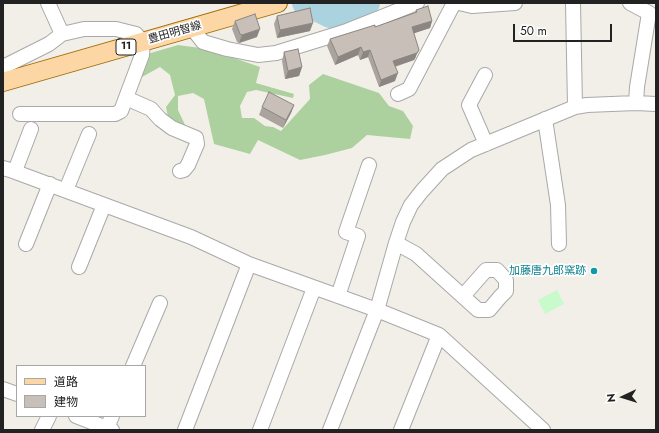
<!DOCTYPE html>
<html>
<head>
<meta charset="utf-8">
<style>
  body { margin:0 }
  #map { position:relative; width:659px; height:433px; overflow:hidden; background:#f2efe9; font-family:Jost,"Noto Sans JP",sans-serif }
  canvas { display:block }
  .frame { position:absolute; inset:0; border:4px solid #222; pointer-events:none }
  .legend { position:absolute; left:16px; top:365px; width:130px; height:52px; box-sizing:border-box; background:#fff; border:1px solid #a7a7a7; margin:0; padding:5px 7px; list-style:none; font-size:12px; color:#222 }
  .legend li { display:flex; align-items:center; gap:8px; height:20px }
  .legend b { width:20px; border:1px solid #a7a7a7 }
  .north { position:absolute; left:603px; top:377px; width:40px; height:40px; -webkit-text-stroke:3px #fff; paint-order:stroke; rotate:266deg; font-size:11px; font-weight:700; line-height:16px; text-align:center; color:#222 }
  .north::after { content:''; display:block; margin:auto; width:14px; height:18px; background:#222; clip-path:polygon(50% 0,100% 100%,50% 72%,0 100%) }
  .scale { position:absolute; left:513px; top:24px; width:99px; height:18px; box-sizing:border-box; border:2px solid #222; border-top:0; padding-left:5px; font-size:12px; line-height:14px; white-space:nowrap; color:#222; -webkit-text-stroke:3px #fff; paint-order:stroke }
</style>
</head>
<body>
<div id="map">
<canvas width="659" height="433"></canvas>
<div class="frame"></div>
<ul class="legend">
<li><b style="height:5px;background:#fcd6a4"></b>道路</li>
<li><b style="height:11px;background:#c7bfb8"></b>建物</li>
</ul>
<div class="north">N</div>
<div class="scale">50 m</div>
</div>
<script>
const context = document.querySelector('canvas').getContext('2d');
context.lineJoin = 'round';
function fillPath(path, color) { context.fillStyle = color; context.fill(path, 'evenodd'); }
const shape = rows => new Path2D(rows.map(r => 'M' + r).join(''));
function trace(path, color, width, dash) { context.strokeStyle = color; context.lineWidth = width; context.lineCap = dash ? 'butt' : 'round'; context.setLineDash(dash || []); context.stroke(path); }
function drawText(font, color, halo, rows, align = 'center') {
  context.font = font + ' Jost,"Noto Sans JP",sans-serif'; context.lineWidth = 3.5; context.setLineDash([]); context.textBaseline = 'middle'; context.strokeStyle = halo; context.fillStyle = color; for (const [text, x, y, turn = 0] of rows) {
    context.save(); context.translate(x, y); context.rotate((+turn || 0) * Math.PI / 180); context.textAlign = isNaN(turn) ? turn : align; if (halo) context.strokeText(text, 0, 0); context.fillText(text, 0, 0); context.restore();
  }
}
const forest = shape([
  [178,45,208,49,260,67,256,83,294,94,293,98,256,90,247,92,240,106,242,118,254,118,265,126,273,127,281,131,310,99,309,85,323,74,379,93,389,106,403,111,413,126,410,139,367,135,352,148,325,155,300,160,258,140,250,154,214,144,204,99,193,93,178,96,178,110,186,127,169,122,166,107,175,95,170,75,160,67,133,82,144,55]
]);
const park = shape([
  [557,290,564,304,545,314,538,300]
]);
const river = shape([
  [304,3,330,16,338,14,368,3]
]);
const minor = shape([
  [48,3,62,34],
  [459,3,472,6,515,3],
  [573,3,575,107],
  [192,28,203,42,227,49,258,55,276,53,344,32,417,3],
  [3,67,49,44,62,34,84,29,116,29,136,34,143,42,142,55,121,111,115,114,20,114],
  [485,75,469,105,486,144],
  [398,94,409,89,454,3],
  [126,98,151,109,160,119,172,128,196,138,197,144,188,165,184,170,180,171],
  [636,103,656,104],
  [545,119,558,205,559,244],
  [3,168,10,170,191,237,249,264],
  [15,171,31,129],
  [66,190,89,134],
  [396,243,416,254,478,310,489,310,500,297,506,291,506,280,497,270,486,270,463,296],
  [26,244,50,184],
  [79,267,104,205],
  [338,296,358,236,346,232,369,165],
  [133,366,160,303],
  [3,389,17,394],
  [76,416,112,430],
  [107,428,112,416],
  [42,430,49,416],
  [185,430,249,264,377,310,439,335,543,430],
  [260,430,314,288],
  [330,430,377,310,396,243,403,222,411,205,422,191,442,169,471,150,575,107,587,105,636,103,637,87,649,13,630,3],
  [401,430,439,335]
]);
const major = shape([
  [3,82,278,3]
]);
const wall = shape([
  [416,10,432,21,430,28,414,33,416,57,414,60,395,67,395,81,379,87,368,57,360,60,358,55,335,65,327,46,330,39,375,27,415,13],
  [277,16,310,31,277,38,274,24],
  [235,21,257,37,239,43,237,42,232,29],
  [284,52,302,67,299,76,285,79,282,61],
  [294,105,291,113,283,128,259,115,262,107]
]);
const shadedWall = shape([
  [432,21,430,28,409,35,412,27],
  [313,23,310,31,277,38,280,30],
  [260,29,257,37,239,43,242,35],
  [361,47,358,55,335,65,338,57],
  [370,50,368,57,360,60,363,52],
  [419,50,414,60,390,68,393,61],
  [302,67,299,76,285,79,288,71],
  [398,73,395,81,379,87,381,80],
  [294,105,291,113,283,128,286,120]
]);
const building = shape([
  [428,6,432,21,412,27,419,50,417,53,393,61,398,73,381,80,370,50,363,52,361,47,338,57,330,39,375,25,375,27,417,12,416,10,428,6],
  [310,8,313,23,280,30,277,16,310,8],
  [255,14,260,29,242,35,240,34,235,21,255,14],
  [298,49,302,67,288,71,284,52,298,49],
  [269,92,294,105,286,120,262,107,269,92]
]);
const markers = [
  [594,271,4,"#0f9aa8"]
];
const shields = [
  [126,47,20]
];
const shieldNames = [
  ["11",126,47]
];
const streetNames = [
  ["豊田明智線",175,33,-16]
];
const cultureNames = [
  ["加藤唐九郎窯跡",586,271]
];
fillPath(forest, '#add19e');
fillPath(park, '#c8facc');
trace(river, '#aad3df', 24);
trace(minor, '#a9a9a9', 16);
trace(major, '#a06b00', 20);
trace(minor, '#fff', 14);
trace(major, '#fcd6a4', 18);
fillPath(wall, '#aba49e');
fillPath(shadedWall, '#8b8681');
fillPath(building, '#c7bfb8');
trace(building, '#8b8681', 1);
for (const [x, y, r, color] of markers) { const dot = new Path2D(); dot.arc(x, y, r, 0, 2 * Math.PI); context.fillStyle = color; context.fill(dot); trace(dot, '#fff', 1.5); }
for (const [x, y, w] of shields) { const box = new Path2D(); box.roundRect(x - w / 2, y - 8, w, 16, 3); context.fillStyle = '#fff'; context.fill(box); trace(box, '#222', 1); }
drawText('bold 10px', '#222', null, shieldNames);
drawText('11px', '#222', '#fff', streetNames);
drawText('11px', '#0d838f', '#fff', cultureNames, 'right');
</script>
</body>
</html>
